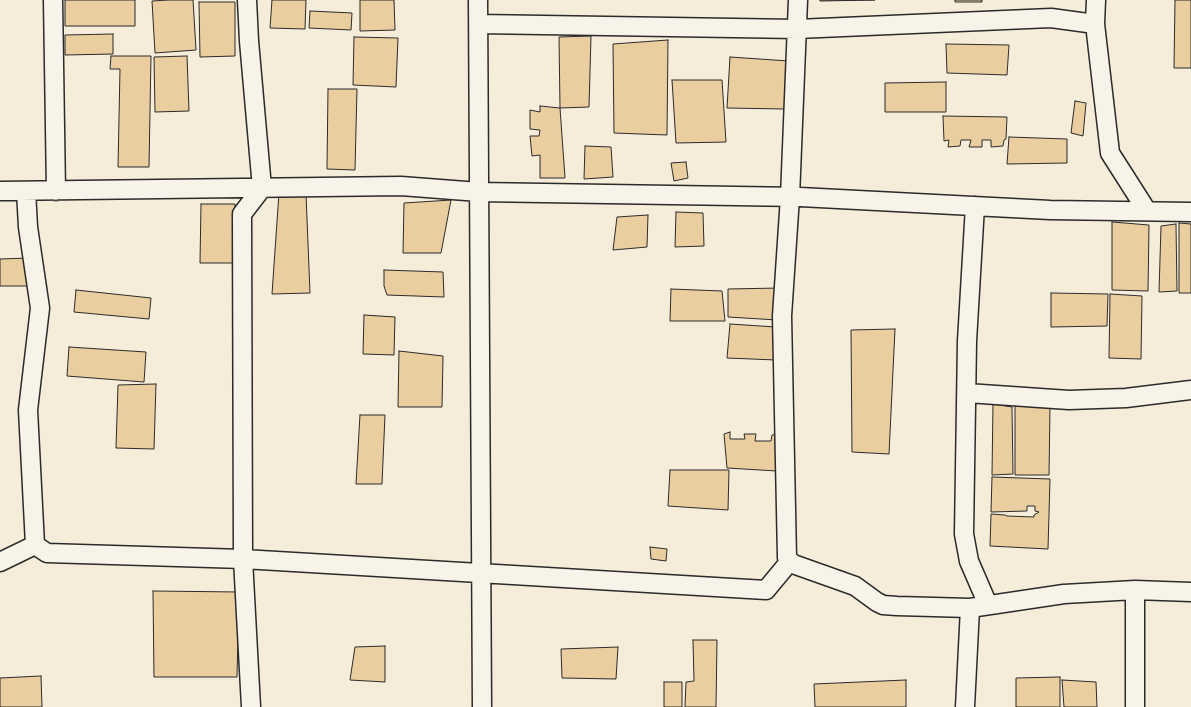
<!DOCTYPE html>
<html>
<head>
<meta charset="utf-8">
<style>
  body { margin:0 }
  canvas { display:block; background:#f5ecd9 }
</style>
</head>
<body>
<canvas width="1191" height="707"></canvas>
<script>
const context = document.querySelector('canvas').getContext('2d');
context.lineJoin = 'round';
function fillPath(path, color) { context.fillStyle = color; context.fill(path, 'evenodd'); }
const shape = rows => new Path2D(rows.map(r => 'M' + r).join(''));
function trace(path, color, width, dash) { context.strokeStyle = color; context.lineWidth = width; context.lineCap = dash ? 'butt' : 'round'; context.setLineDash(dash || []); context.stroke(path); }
const building = shape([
  [65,0,135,0,135,26,65,26,65,0],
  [168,0,193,0,196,50,155,53,152,1,168,0],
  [272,0,306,0,305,29,270,28,272,0],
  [360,0,394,0,395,30,360,31,360,0],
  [820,0,875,0,820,1,820,0],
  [955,0,982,0,982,2,955,2,955,0],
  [1175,0,1191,0,1191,68,1174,68,1175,0],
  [199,2,235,2,235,56,200,57,199,2],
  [310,11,352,13,351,30,309,28,310,11],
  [113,34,113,54,65,55,65,35,113,34],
  [591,36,589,107,560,108,559,37,591,36],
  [354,37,398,38,396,87,353,85,354,37],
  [668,40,667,135,614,133,613,44,668,40],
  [946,44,1009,45,1007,75,947,73,946,44],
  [111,56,151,56,149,167,118,167,120,69,110,69,111,56],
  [187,56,189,111,155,112,154,57,187,56],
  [730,57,789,61,785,109,727,108,730,57],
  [672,80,722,80,726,142,676,143,672,80],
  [946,82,946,112,885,112,885,83,946,82],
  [328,89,357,89,355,170,327,169,328,89],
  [1075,101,1086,103,1083,136,1071,133,1075,101],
  [540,106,560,108,565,178,540,178,540,155,532,156,530,136,539,136,540,130,530,129,530,110,540,112,540,106],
  [943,116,1007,117,1006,139,1004,140,1003,146,991,147,991,140,982,140,982,147,969,147,971,140,961,140,960,146,948,147,949,140,944,141,943,116],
  [1009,137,1067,139,1067,163,1007,164,1009,137],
  [585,146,611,147,613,177,584,179,585,146],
  [686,162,688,178,674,181,671,163,686,162],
  [279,193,306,194,310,293,272,294,279,193],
  [451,200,441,253,403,253,404,203,451,200],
  [201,204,235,204,234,263,200,263,201,204],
  [676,212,703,213,704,246,675,247,676,212],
  [648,215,647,247,613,250,617,217,648,215],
  [1112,222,1149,225,1148,291,1112,290,1112,222],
  [1179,223,1191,224,1191,293,1179,293,1179,223],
  [1176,224,1177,291,1159,292,1161,226,1176,224],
  [29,258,29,286,0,286,0,259,29,258],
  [384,270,443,272,444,297,387,295,384,286,384,270],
  [780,288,777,320,728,317,728,289,780,288],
  [671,289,722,291,725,321,670,321,671,289],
  [76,290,151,298,149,319,74,312,76,290],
  [1051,293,1108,294,1107,326,1051,327,1051,293],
  [1110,294,1142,296,1141,359,1109,358,1110,294],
  [364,315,395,317,394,355,363,354,364,315],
  [730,324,776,327,776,360,727,358,730,324],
  [895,329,889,454,852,452,851,330,895,329],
  [69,347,146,352,144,382,67,376,69,347],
  [399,351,443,356,442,407,398,407,399,351],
  [156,384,154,449,116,448,118,385,156,384],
  [993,404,1012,407,1013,474,992,475,993,404],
  [1015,406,1050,407,1049,475,1015,475,1015,406],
  [360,415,385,415,382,484,356,484,360,415],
  [730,432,730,439,745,439,744,434,756,434,755,441,771,441,772,435,778,434,777,471,727,468,724,434,730,432],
  [670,470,729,470,728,510,668,506,670,470],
  [992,477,1050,479,1048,549,990,546,991,514,1005,515,1007,516,1034,517,1034,515,1039,512,1035,511,1035,506,1027,506,1027,511,991,512,992,477],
  [650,547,667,549,666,561,651,559,650,547],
  [153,591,239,592,237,677,154,677,153,591],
  [693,640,717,640,716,707,685,707,686,682,694,681,693,640],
  [385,646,385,682,350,680,355,647,385,646],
  [618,647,616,679,562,678,561,649,618,647],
  [41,676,42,707,0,707,0,678,41,676],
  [1060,677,1060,707,1016,707,1016,678,1060,677],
  [906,680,906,707,815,707,814,684,906,680],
  [1062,680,1096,682,1097,707,1064,707,1062,680],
  [664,682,682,682,682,707,664,707,664,682]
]);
const street = shape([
  [53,0,56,191],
  [247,0,249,41,262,188,242,214,243,559,251,707],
  [478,0,482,707],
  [798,0,790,197,782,316,787,558,793,564,855,586,877,602,883,605,897,606,970,608,1064,594,1135,590,1191,592],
  [1096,0,1095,24,1110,153,1147,211],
  [479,24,797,29,1051,18,1095,24],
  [0,191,401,186,479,192,800,197,1050,210,1191,212],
  [26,191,28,227,40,308,28,410,35,545],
  [975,206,967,341,964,534,969,561,988,605],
  [967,393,1069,400,1126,398,1191,390],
  [35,545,47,553,243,559,766,590,790,561],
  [0,562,35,545],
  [965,707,970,608],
  [1135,707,1135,590]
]);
fillPath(building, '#ebce9f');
trace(building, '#2b2b2b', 1);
trace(street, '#2b2b2b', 21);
trace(street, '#f7f3e8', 18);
</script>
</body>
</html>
